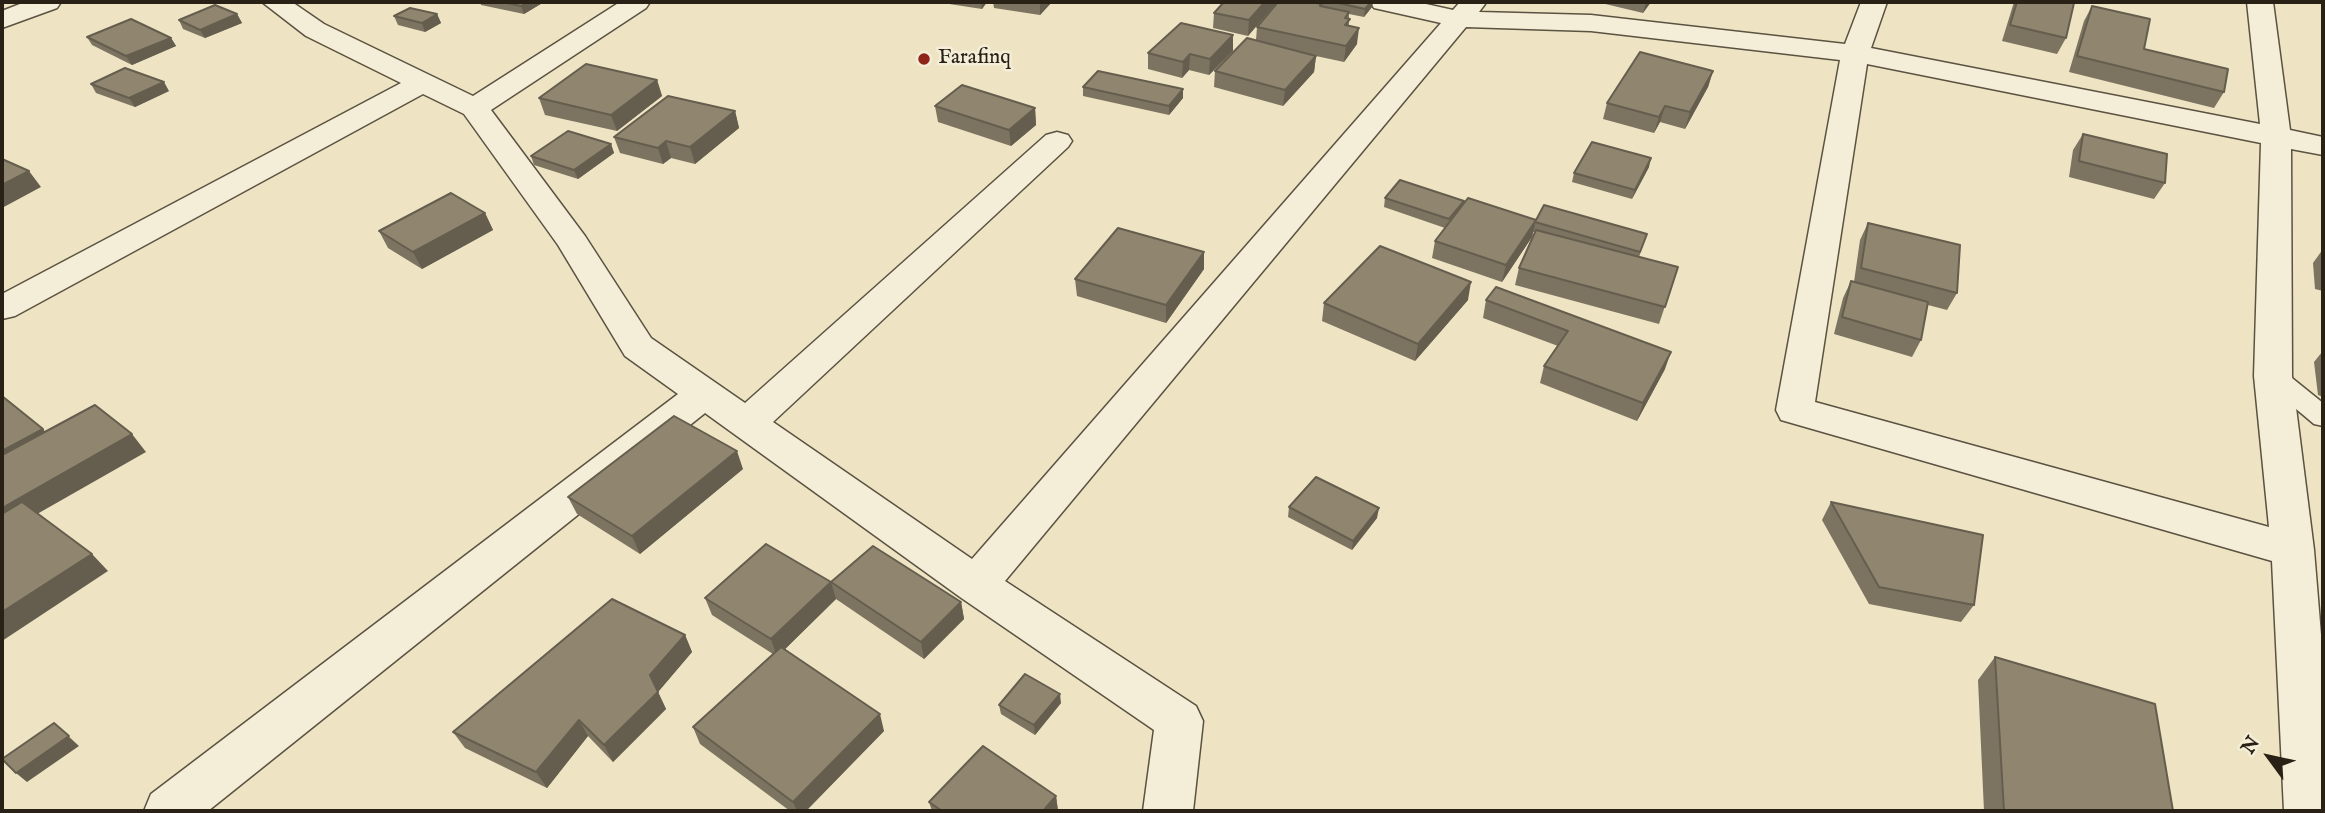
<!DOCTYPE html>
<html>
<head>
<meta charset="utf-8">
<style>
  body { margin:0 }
  #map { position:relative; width:2325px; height:813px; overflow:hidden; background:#eee4c3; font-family:"IM FELL English",serif }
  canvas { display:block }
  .frame { position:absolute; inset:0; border:4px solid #2a2116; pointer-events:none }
  .north { position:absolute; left:2234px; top:722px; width:70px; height:70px; -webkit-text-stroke:5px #f4edd8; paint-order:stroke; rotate:303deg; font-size:19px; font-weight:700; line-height:28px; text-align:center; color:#2a2116 }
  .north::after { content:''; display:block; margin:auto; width:24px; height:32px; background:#2a2116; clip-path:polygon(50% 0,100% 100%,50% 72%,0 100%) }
</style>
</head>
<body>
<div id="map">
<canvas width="2325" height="813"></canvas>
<div class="frame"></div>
<div class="north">N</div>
</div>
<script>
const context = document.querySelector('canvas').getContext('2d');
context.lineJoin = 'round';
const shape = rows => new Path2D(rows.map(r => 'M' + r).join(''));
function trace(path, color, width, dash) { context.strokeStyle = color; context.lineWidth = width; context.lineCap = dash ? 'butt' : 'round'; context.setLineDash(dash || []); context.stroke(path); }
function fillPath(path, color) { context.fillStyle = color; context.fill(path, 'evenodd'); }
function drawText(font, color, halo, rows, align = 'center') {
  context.font = font + ' "IM FELL English",serif'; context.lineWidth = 5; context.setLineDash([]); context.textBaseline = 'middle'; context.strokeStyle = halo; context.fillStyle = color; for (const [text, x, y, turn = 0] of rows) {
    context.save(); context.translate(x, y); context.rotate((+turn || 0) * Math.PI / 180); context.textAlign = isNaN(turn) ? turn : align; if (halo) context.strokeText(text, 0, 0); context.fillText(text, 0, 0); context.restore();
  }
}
const lane = shape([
  [2273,367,2282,370,2323,403,2323,426,2314,424,2264,382,2260,376,2264,370,2273,367]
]);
const street = shape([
  [25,2,61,2,57,8,2,28,2,11,25,2],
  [262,2,292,2,324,24,473,96,620,2,650,2,646,8,491,110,585,236,651,338,745,403,1046,135,1057,132,1068,135,1072,141,1068,147,773,422,972,559,1441,23,1374,8,1370,2,1417,2,1453,10,1460,2,1483,2,1485,4,1479,12,1591,15,1845,44,1861,2,1887,2,1871,48,2260,124,2247,2,2273,2,2290,130,2323,137,2323,155,2291,149,2292,376,2314,550,2323,659,2323,811,2284,811,2272,561,1781,420,1776,410,1840,60,1591,31,1466,27,1005,581,1196,706,1203,721,1193,811,1143,811,1154,730,960,597,705,413,208,811,144,811,151,794,678,394,625,356,558,245,464,114,423,94,15,316,2,319,2,294,401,83,306,36,262,2],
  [1867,64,2261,143,2254,376,2269,527,1815,402,1867,64]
]);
const wall = shape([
  [480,2,544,2,524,14,481,5],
  [936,2,987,2,982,9],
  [993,2,1052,2,1040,15,994,8],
  [1277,2,1248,36,1213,28,1214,13],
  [1278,2,1373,2,1372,7,1364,17,1349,14,1349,26,1357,44,1344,62,1316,56,1314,72,1283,106,1214,87,1215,71,1256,40,1257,27],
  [1597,2,1651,2,1643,13],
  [2014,2,2071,2,2066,38,2057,54,2002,41],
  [2092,6,2144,49,2224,92,2214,108,2069,72,2084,21],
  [237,14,242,23,205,38,183,29,179,20],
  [437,14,441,23,425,32,398,25,394,16],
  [87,37,171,38,176,46,132,65,92,45],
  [1233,51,1209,75,1189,70,1182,78,1148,69,1148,53],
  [1713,71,1708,87,1685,129,1660,122,1654,133,1603,119,1607,103],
  [657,80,662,96,617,131,545,115,539,98],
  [91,84,169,91,135,107,96,93],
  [1083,87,1183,89,1183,98,1169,115,1083,96],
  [935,106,1035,108,1036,125,1011,146,938,122],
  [735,111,739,128,695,164,671,158,663,164,620,153,614,137],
  [2083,134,2165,183,2154,199,2069,177,2073,150],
  [611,144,614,153,578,179,534,165,531,156],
  [1649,167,1632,199,1572,182,1574,173],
  [1385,198,1464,201,1463,204,1536,220,1647,234,1639,257,1678,267,1659,324,1515,285,1519,268,1535,232,1533,232,1532,237,1502,282,1432,258,1435,241,1445,228,1384,207],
  [485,213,493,230,422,269,388,248,379,231],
  [1868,223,1957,293,1947,310,1928,305,1921,340,1912,357,1834,334,1843,298,1851,281,1854,282,1860,240],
  [2323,249,2323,291,2315,289,2313,263],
  [1204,252,1204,269,1166,323,1077,296,1075,279],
  [1496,287,1665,369,1637,421,1540,383,1544,366,1558,346,1483,318,1486,300],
  [1468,300,1415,361,1322,321,1324,303],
  [2322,352,2323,353,2323,397,2318,395,2314,362],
  [743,469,640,554,577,514,568,497],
  [1831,502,1974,605,1961,622,1869,604,1822,520],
  [1289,507,1377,518,1352,550,1288,517],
  [831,582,961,602,964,619,924,659,836,599,785,649,884,731,806,811,790,811,700,744,693,727,773,654,712,615,705,598],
  [685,635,692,652,658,692,666,709,613,762,588,736,547,788,465,748,453,732],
  [1995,657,2173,811,1984,811,1978,680],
  [1061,703,1035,735,1001,714,999,705],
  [1056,796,1058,811,932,811,929,802]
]);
const shadedWall = shape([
  [527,2,544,2,524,14,521,6],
  [981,2,987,2,982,9],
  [1040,2,1052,2,1040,15],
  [1265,2,1277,2,1248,36,1249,20],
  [1371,2,1373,2,1372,7,1364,17,1365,9],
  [1646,2,1651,2,1643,13],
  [237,14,242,23,205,38,200,30],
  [437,14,441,23,425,32,422,23],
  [1359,28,1357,44,1344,62,1346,46],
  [1233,35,1233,51,1209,75,1210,59],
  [171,38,176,46,132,65,126,56],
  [1190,54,1189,70,1182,78,1183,62],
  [1316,56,1314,72,1283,106,1285,90],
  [1713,71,1708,87,1685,129,1690,112],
  [657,80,662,96,617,131,611,115],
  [164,82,169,91,135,107,129,98],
  [1183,89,1183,98,1169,115,1169,106],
  [1665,106,1660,122,1654,133,1659,117],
  [1035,108,1036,125,1011,146,1009,130],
  [735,111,739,128,695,164,690,147],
  [666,141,671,158,663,164,658,148],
  [611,144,614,153,578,179,574,170],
  [1651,158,1649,167,1632,199,1635,190],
  [29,171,41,187,2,208,2,185],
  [485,213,493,230,422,269,413,252],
  [1536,220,1532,237,1502,282,1506,265],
  [1204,252,1204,269,1166,323,1166,305],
  [1471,282,1468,300,1415,361,1418,344],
  [1671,352,1665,369,1637,421,1643,403],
  [43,429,57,446,2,477,2,451],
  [132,434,146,452,2,534,2,508],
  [737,451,743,469,640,554,632,536],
  [1379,508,1377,518,1352,550,1353,541],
  [92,554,108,571,2,641,2,612],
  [831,582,836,599,777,657,771,639],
  [961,602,964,619,924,659,921,642],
  [685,635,692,652,658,692,666,709,613,762,604,745,650,675],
  [1060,694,1061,703,1035,735,1034,725],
  [880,714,884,731,806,811,797,811,793,802],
  [579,720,588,736,547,788,536,772],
  [54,723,79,746,27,782,16,773],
  [1056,796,1058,811,1043,811]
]);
const building = shape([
  [502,2,527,2,521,6,502,2],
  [1224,2,1265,2,1249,20,1214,13,1224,2],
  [1278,2,1309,2,1322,4,1320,6,1349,12,1345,18,1350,19,1345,25,1359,28,1346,46,1257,27,1278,2],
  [1334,2,1371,2,1365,9,1334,2],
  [2017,2,2074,3,2066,38,2010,25,2017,2],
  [215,5,237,14,200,30,179,20,215,5],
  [2092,6,2150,19,2144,49,2228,69,2224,92,2077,56,2092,6],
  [410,8,437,14,422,23,394,16,410,8],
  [131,19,171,38,126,56,87,37,131,19],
  [1181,23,1233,35,1210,59,1190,54,1183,62,1148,53,1181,23],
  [1247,38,1316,56,1285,90,1215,71,1247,38],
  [1640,52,1713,71,1690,112,1665,106,1659,117,1607,103,1640,52],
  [586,64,657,80,611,115,539,98,586,64],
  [125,68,164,82,129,98,91,84,125,68],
  [1098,71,1183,89,1169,106,1083,87,1098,71],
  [962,85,1035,108,1009,130,935,106,962,85],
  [668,96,735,111,690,147,666,141,658,148,614,137,668,96],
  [568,131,611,144,574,170,531,156,568,131],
  [2083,134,2167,154,2165,183,2079,161,2083,134],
  [1592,142,1651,158,1635,190,1574,173,1592,142],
  [2,159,29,171,2,185,2,159],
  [1400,180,1464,201,1449,219,1385,198,1400,180],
  [451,193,485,213,413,252,379,231,451,193],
  [1468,198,1536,220,1506,265,1435,241,1468,198],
  [1544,205,1647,234,1640,252,1535,222,1544,205],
  [1868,223,1960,245,1957,293,1861,268,1868,223],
  [1118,228,1204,252,1166,305,1075,279,1118,228],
  [1536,230,1678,267,1665,307,1519,268,1536,230],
  [1380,246,1471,282,1418,344,1324,303,1380,246],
  [1851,281,1928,302,1921,340,1842,317,1851,281],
  [1496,287,1671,352,1643,403,1544,366,1568,331,1486,300,1496,287],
  [2,396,43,429,2,451,2,396],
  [95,405,132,434,2,508,2,455,95,405],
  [674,416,737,451,632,536,568,497,674,416],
  [1316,477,1379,508,1353,541,1289,507,1316,477],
  [22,502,92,554,2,612,2,514,22,502],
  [1831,502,1983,535,1974,605,1879,587,1831,502],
  [766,544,831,582,873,546,961,602,921,642,831,582,771,639,705,598,766,544],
  [612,599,685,635,650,675,658,692,604,745,579,720,536,772,453,732,612,599],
  [781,647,880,714,793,802,693,727,781,647],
  [1995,657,2155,704,2173,811,2004,811,1995,657],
  [1025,674,1060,694,1034,725,999,705,1025,674],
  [54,723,69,736,16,773,2,759,54,723],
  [983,746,1056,796,1043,811,942,811,929,802,983,746]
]);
const markers = [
  [924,59,7,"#8f2418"]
];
const farPoinames = [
  ["Farafinq",938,59]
];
trace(lane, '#5b5241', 3);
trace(street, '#5b5241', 3);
fillPath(lane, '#f4edd8');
fillPath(street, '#f4edd8');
fillPath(wall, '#7c7360');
fillPath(shadedWall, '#655e4e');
fillPath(building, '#908670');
trace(building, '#655e4e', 2);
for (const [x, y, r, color] of markers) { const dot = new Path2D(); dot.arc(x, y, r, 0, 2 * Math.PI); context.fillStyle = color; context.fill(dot); trace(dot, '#f4edd8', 2.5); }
drawText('21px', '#2a2116', '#f4edd8', farPoinames, 'left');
</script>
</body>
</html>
